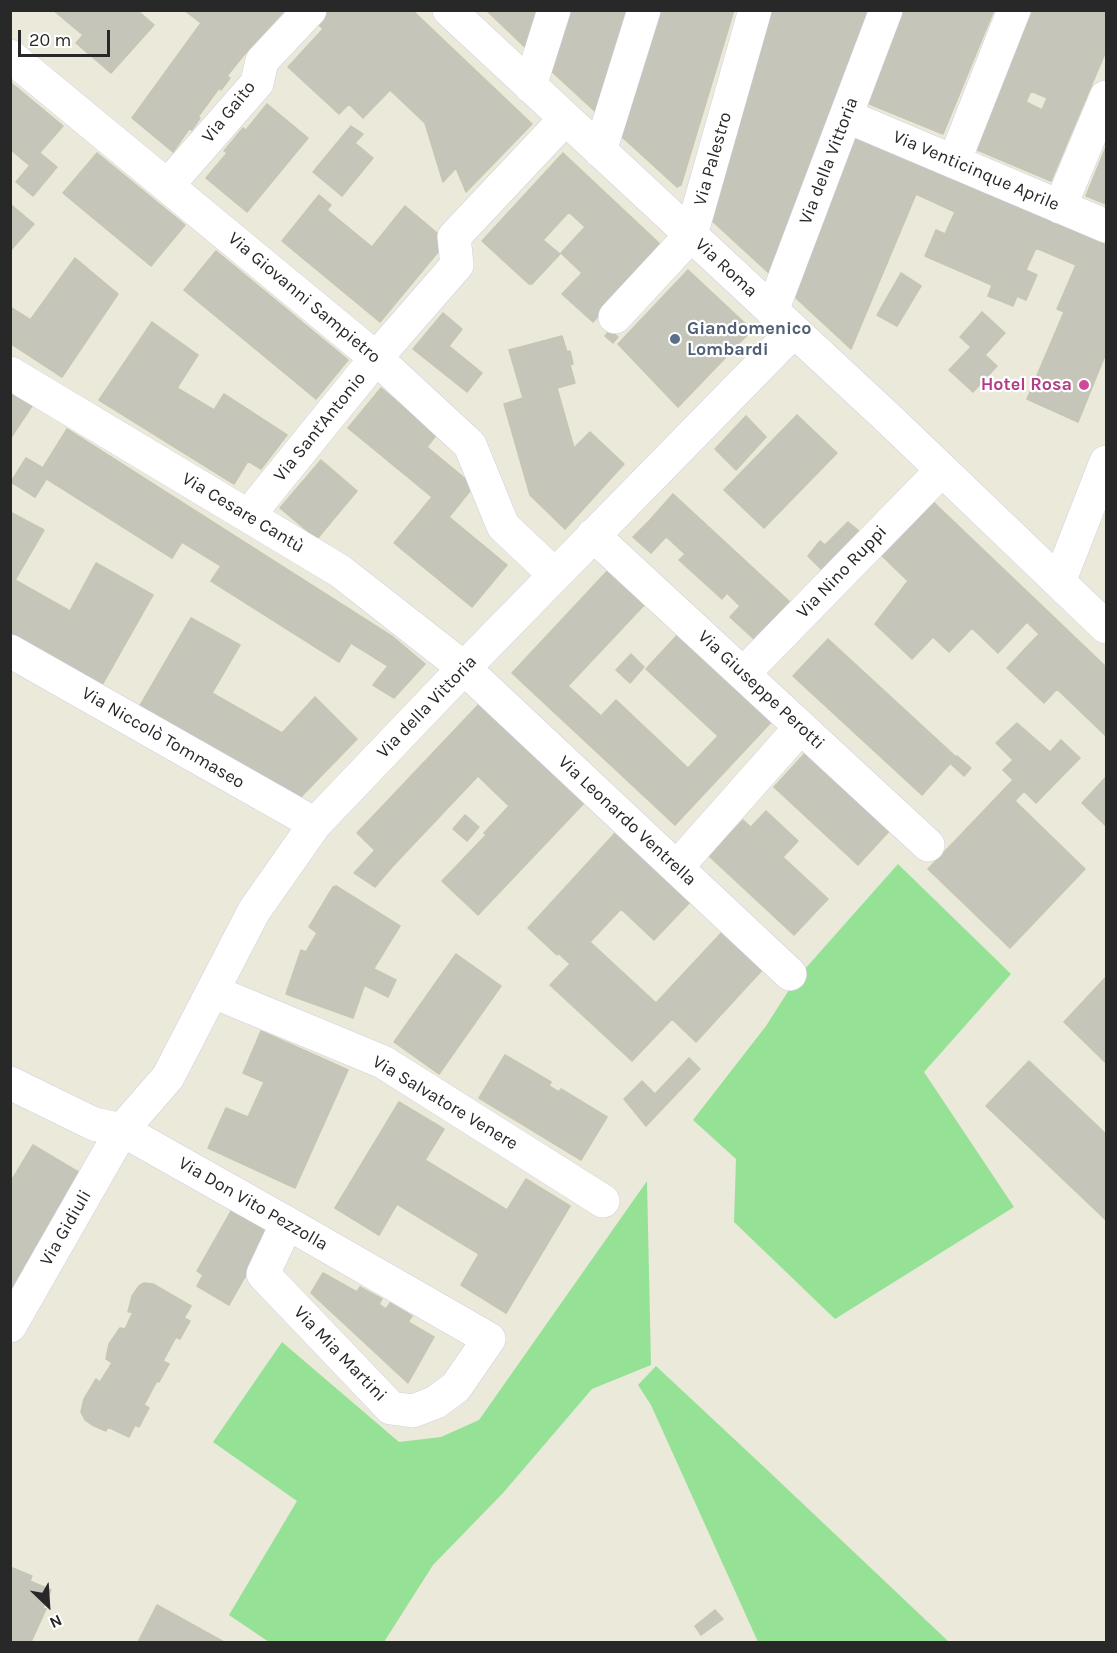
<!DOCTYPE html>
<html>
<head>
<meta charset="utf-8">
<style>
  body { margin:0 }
  #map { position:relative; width:1117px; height:1653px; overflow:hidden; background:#ebe9d9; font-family:Karla,sans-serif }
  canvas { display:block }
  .frame { position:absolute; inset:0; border:12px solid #282828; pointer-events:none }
  .north { position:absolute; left:18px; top:1575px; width:60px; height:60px; -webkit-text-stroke:4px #fff; paint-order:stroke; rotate:155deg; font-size:16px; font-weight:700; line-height:24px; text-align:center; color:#282828 }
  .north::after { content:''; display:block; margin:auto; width:21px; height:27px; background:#282828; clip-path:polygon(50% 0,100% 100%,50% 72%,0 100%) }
  .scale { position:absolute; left:18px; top:30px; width:92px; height:27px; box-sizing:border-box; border:3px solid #282828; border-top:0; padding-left:8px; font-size:18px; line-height:21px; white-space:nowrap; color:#282828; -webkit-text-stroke:4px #fff; paint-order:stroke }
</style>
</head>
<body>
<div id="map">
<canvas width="1117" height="1653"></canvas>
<div class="frame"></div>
<div class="north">N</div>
<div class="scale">20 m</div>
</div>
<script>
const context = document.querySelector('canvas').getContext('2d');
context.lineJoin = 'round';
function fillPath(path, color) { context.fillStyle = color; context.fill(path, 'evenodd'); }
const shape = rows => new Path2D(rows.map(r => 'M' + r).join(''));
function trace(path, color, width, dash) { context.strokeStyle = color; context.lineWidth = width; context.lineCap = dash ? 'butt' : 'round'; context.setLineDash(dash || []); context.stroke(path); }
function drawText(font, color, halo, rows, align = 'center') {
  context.font = font + ' Karla,sans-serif'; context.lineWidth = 4.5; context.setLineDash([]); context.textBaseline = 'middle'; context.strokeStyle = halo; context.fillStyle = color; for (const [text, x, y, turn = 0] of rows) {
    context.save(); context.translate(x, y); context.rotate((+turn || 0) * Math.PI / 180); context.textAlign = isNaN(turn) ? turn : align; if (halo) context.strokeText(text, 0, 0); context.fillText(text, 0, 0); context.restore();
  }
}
const green = shape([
  [898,864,1011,974,924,1072,1014,1207,835,1319,734,1222,736,1159,693,1120,766,1026,796,979],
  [647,1181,651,1365,592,1389,503,1493,433,1565,384,1642,269,1642,229,1615,297,1501,213,1442,282,1342,399,1442,441,1437,479,1420],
  [656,1366,763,1466,949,1642,758,1642,651,1405,638,1385]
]);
const building = shape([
  [53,10,137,10,154,25,111,73,76,43,83,35,53,10],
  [184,10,285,10,243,56,227,76,230,78,221,90,219,88,198,117,200,118,192,130,189,129,173,152,132,118,201,23,184,10],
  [323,10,412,10,532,124,466,192,456,168,443,182,425,123,390,90,363,118,349,104,339,114,288,67,323,29,314,20,323,10],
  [486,10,542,10,527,49,486,10],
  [566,10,633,10,599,115,548,68,566,10],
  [658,10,734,10,681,185,677,187,620,135,658,10],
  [771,10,870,10,770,274,709,218,771,10],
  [901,10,994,10,943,134,867,103,901,10],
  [1033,10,1106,10,1106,51,1051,181,975,149,1033,10],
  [1031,91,1047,98,1042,110,1026,102,1031,91],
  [10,82,63,126,29,165,10,149,10,82],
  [267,104,308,138,247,212,206,178,227,153,224,151,243,128,246,130,267,104],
  [351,126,363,134,355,143,373,158,342,196,313,172,351,126],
  [855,135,1106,245,1106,353,1078,422,1027,399,1064,312,1057,309,1076,265,1036,248,1026,270,1037,275,1026,300,925,256,936,230,945,234,955,212,916,194,851,349,796,298,795,293,855,135],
  [1106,147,1106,204,1086,196,1106,147],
  [40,153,57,167,33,196,16,182,40,153],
  [97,153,185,225,151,266,63,193,97,153],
  [563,153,662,246,593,322,562,294,582,273,561,253,585,227,569,212,543,240,560,254,532,284,529,284,482,241,563,153],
  [319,195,331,205,327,210,372,247,405,206,437,233,443,246,380,322,282,241,319,195],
  [10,204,34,224,10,251,10,204],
  [216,251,348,360,316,399,184,290,216,251],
  [75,258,118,294,62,377,10,343,10,307,29,319,31,319,75,258],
  [688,270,752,330,678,407,618,344,688,270],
  [901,273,921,286,897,326,877,315,901,273],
  [992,285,1017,296,1013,306,988,296,992,285],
  [982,312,1005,333,985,355,997,366,973,392,949,370,971,347,960,337,982,312],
  [443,313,462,329,449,346,482,373,467,392,413,349,443,313],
  [152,322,198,355,177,388,214,410,224,394,287,435,261,469,248,461,234,484,99,400,152,322],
  [610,330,618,337,613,343,605,336,610,330],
  [562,336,567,352,570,351,573,364,570,365,575,383,557,388,574,448,590,432,624,464,565,529,530,495,504,404,523,398,509,350,562,336],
  [381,388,437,434,427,447,474,486,449,517,507,565,472,607,394,543,432,497,348,428,381,388],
  [10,392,32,406,10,439,10,392],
  [797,415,837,453,764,528,724,490,797,415],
  [746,416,766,437,736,470,715,449,746,416],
  [67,429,393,637,425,664,394,698,373,685,388,666,351,643,339,662,211,581,221,566,182,542,172,558,39,474,67,429],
  [26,458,43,468,39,474,47,478,35,497,11,482,26,458],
  [321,460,357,491,317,539,280,508,321,460],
  [673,494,791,603,756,641,730,617,740,606,727,593,722,599,679,560,685,554,649,521,673,494],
  [926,495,1106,667,1106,736,1057,689,1044,703,1007,668,1039,634,1027,622,998,653,972,628,949,652,933,637,912,659,875,624,908,581,875,549,926,495],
  [10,512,44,530,15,580,70,611,96,563,153,595,101,687,10,637,10,512],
  [649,521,666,537,651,553,633,537,649,521],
  [848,522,859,531,822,570,808,556,820,541,825,545,848,522],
  [611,567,648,601,568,686,601,716,616,700,688,768,718,736,646,669,681,631,774,719,675,825,512,673,611,567],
  [191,618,240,645,212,693,282,733,315,697,357,739,297,801,138,709,191,618],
  [828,639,956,757,922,795,793,676,828,639],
  [631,654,644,667,630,683,616,670,631,654],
  [481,702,586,801,478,915,442,881,486,835,484,833,509,806,478,776,392,867,357,833,481,702],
  [1017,723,1050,752,1061,740,1080,758,1036,803,1024,791,1015,801,1085,869,1010,948,928,869,1013,780,1003,770,1013,760,996,743,1017,723],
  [808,750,892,828,858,865,774,787,808,750],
  [957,756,971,768,964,776,951,764,957,756],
  [1106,777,1106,826,1082,803,1106,777],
  [766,811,798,841,783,857,751,827,766,811],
  [465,815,479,827,467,841,453,829,465,815],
  [743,820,828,899,794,935,709,856,743,820],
  [616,832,691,901,654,940,621,909,590,942,656,1003,724,930,764,968,696,1042,672,1019,632,1061,550,985,570,964,558,953,557,955,528,928,616,832],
  [375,850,392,867,375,887,354,873,375,850],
  [336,886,400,926,371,973,369,972,353,1018,286,994,301,950,306,952,317,933,309,927,333,887,336,886],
  [456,954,501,986,439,1074,394,1042,456,954],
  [374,969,396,980,388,997,364,985,369,972,371,973,374,969],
  [1106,977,1106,1063,1064,1022,1106,977],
  [261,1031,348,1070,295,1188,208,1148,226,1108,248,1117,264,1082,243,1073,261,1031],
  [505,1055,551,1082,549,1086,559,1092,561,1089,607,1117,581,1160,479,1098,505,1055],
  [689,1058,700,1069,646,1126,624,1099,642,1081,655,1094,689,1058],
  [1029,1061,1106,1134,1106,1220,986,1106,1029,1061],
  [399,1102,444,1129,425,1160,507,1210,526,1179,570,1206,506,1313,461,1285,479,1254,397,1204,379,1235,335,1208,399,1102],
  [33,1145,80,1173,10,1299,10,1183,33,1145],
  [239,1197,278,1219,229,1305,197,1286,203,1275,197,1271,239,1197],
  [323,1273,357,1292,360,1287,382,1299,379,1304,386,1309,390,1303,412,1316,408,1322,434,1337,408,1383,311,1293,323,1273],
  [144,1283,153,1284,191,1306,184,1318,190,1321,180,1339,176,1337,163,1361,169,1364,159,1382,157,1381,144,1405,149,1408,139,1427,135,1425,129,1437,108,1427,106,1431,92,1425,85,1420,81,1412,84,1399,96,1379,100,1382,112,1363,106,1359,109,1344,120,1328,125,1329,133,1312,128,1312,132,1296,139,1286,144,1283],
  [10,1567,32,1576,30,1581,51,1590,43,1608,46,1609,31,1642,10,1642,10,1567],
  [157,1605,224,1642,138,1642,157,1605],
  [715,1610,723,1619,701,1635,695,1626,715,1610]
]);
const minor = shape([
  [449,10,890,420,1106,627],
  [10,56,376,358,470,445,503,526,555,575],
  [530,86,554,10],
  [846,116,1106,226],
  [600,151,644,10],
  [954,162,1014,10],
  [168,185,257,83,262,61,310,10],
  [1060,207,1106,97],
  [772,311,886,10],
  [615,317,691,235,755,10],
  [10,373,340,571,464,668,790,974],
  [248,516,376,358,457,265,454,237,565,119],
  [593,535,928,845],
  [1059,582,1106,462],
  [10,651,315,824],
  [743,674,942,470],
  [677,867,801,727],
  [214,992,383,1062,603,1201],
  [10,1083,94,1124,122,1130,287,1223,489,1339,456,1387,436,1402,413,1411,391,1408,263,1274,287,1223],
  [10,1326,122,1130,168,1077,254,911,315,824,464,668,794,331]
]);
const markers = [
  [675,339,6,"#5c6f8a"],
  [1084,385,6,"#d1479c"]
];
const streetNames = [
  ["Via Gaito",229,112,-51],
  ["Via Palestro",713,159,-74],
  ["Via della Vittoria",829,161,-69],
  ["Via Venticinque Aprile",976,171,23],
  ["Via Roma",726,268,43],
  ["Via Giovanni Sampietro",304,298,40],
  ["Via Sant'Antonio",320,427,-51],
  ["Via Cesare Cantù",243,513,31],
  ["Via Nino Ruppi",842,572,-46],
  ["Via Giuseppe Perotti",761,690,43],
  ["Via della Vittoria",427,707,-46],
  ["Via Niccolò Tommaseo",163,738,30],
  ["Via Leonardo Ventrella",627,821,43],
  ["Via Salvatore Venere",445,1103,31],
  ["Via Don Vito Pezzolla",253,1204,30],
  ["Via Gidiuli",66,1228,-60],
  ["Via Mia Martini",340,1354,46]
];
const serviceNames = [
  ["Giandomenico",687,329],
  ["Lombardi",687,350]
];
const hotelNames = [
  ["Hotel Rosa",1072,385]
];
fillPath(green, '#95e296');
fillPath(building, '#c6c5b9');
trace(building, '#c6c6b3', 1.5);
trace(minor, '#d2cfe1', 34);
trace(minor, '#fff', 33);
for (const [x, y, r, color] of markers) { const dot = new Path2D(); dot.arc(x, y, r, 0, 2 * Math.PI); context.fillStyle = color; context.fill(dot); trace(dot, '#fff', 2); }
drawText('18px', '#282828', '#fff', streetNames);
drawText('bold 18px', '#4e5e75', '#fff', serviceNames, 'left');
drawText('bold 18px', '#b23c85', '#fff', hotelNames, 'right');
</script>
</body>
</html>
